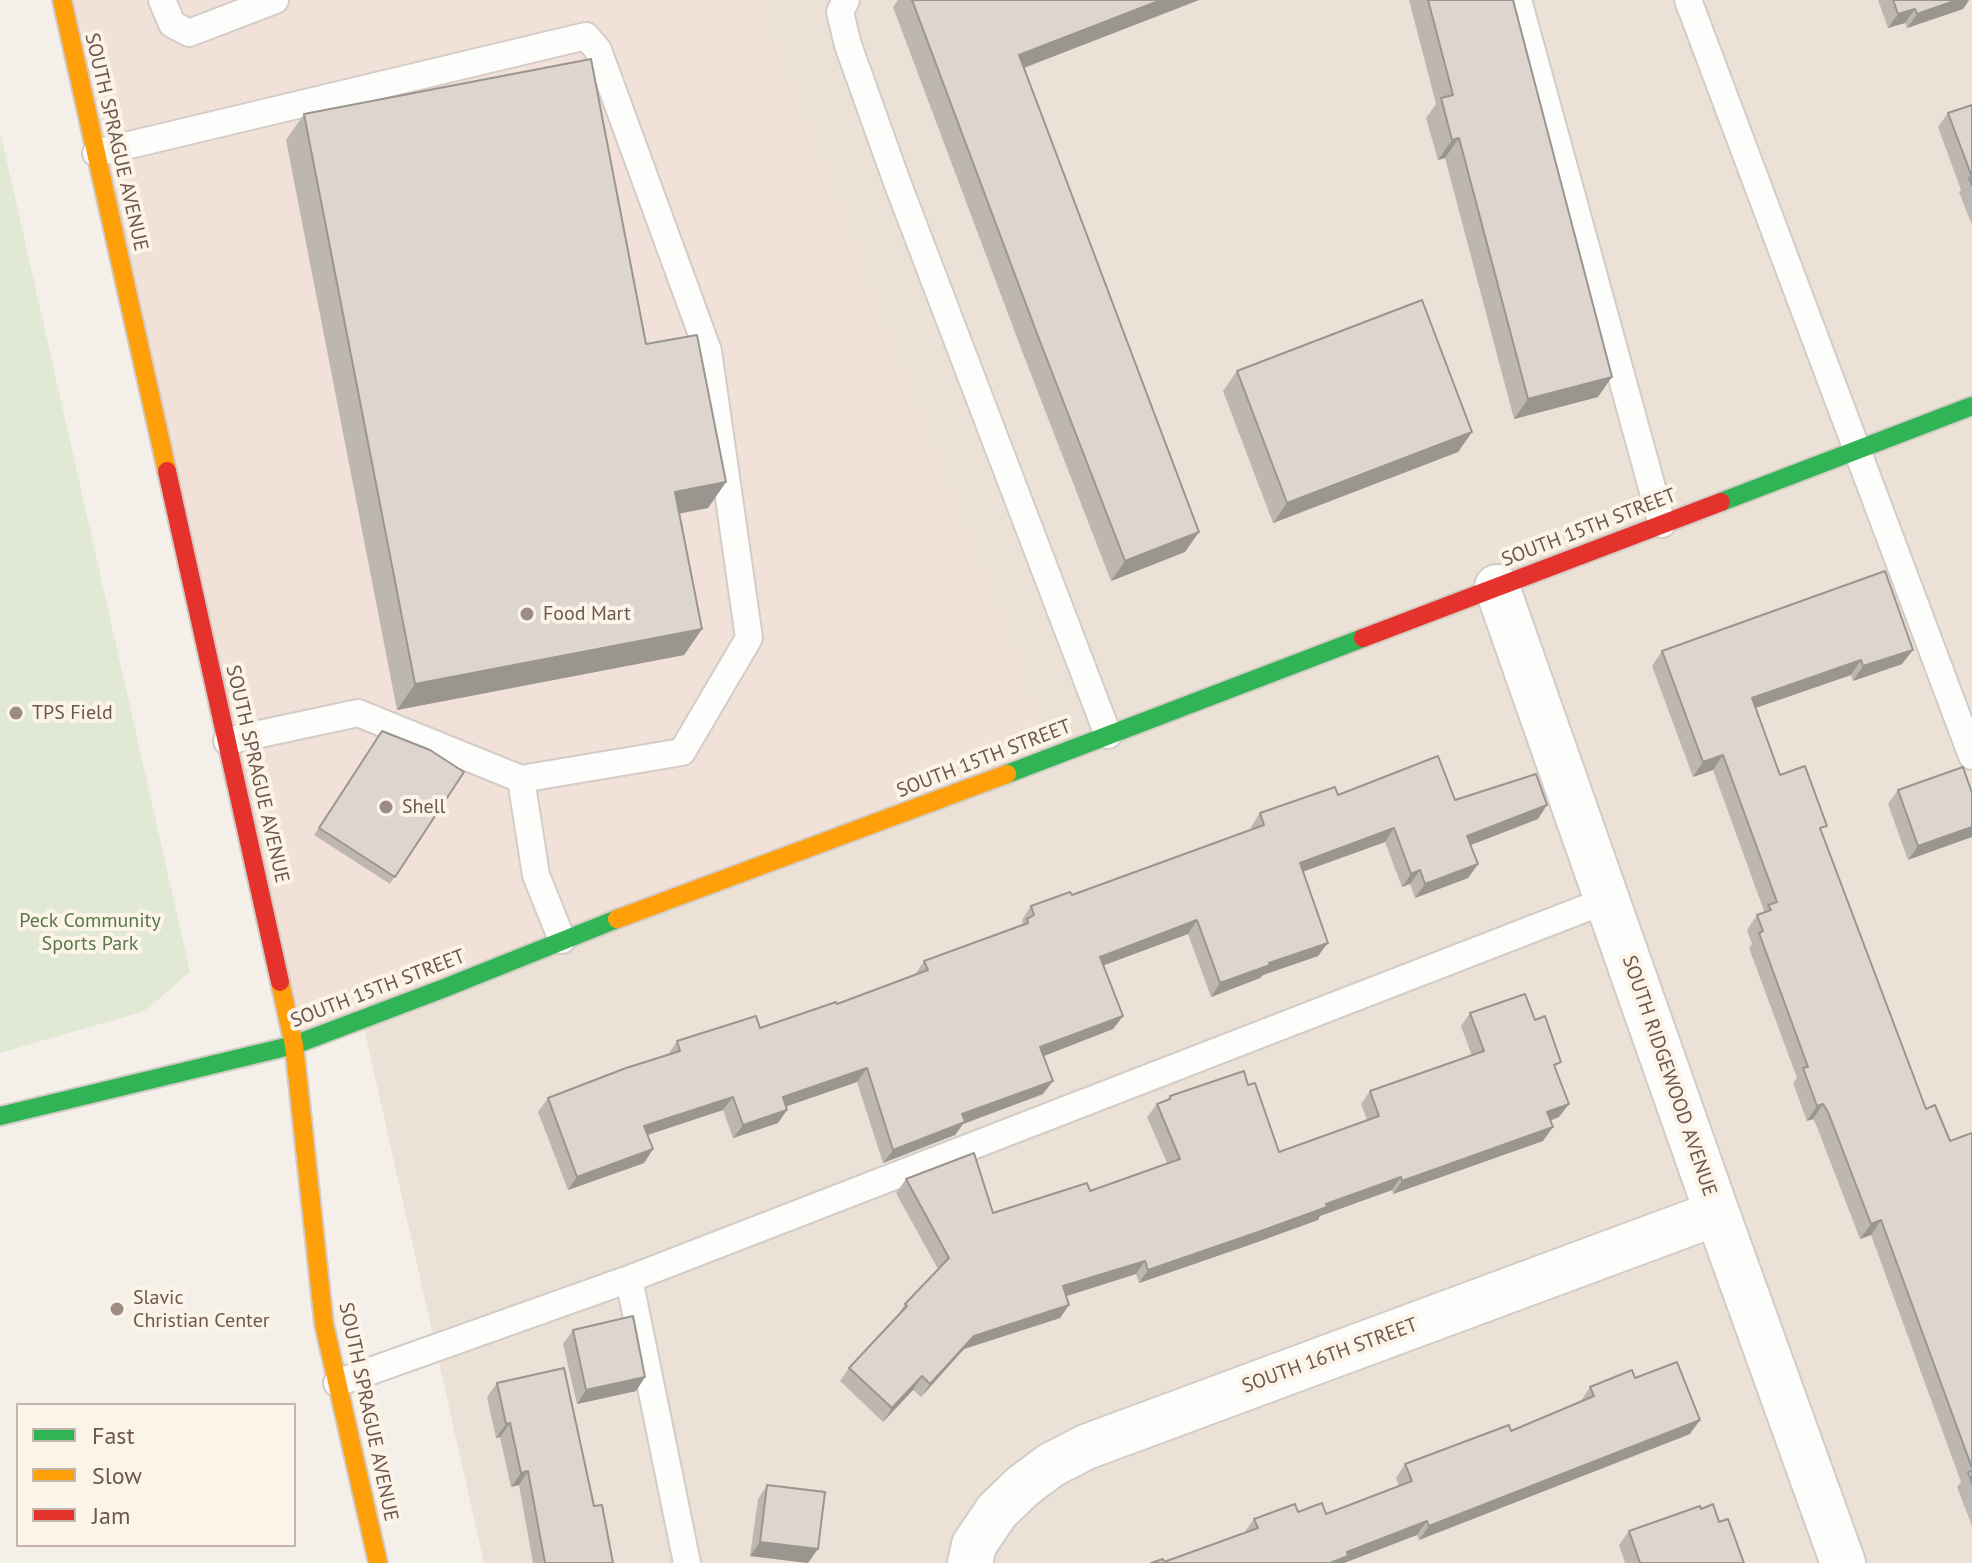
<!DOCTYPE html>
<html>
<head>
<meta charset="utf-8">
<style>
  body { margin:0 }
  #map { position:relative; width:1972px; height:1563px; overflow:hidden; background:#f4efe8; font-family:"PT Sans",sans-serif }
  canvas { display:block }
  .legend { position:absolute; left:16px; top:1403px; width:280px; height:144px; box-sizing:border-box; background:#fcf4e9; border:2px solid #c3b5ab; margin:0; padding:10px 14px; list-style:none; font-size:24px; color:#6e574d }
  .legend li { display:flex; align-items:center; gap:16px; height:40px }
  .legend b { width:40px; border:2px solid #c3b5ab }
</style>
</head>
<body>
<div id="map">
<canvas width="1972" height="1563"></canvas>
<ul class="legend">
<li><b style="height:10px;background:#30b455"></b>Fast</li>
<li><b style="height:10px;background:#ff9f0a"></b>Slow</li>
<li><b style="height:10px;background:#e5322d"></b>Jam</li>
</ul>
</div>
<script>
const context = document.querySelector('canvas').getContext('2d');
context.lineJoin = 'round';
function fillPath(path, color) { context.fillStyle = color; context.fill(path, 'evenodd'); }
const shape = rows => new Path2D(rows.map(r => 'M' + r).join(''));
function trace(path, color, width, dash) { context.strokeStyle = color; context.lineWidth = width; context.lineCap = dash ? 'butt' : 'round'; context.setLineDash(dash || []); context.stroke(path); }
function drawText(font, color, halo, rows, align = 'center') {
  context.font = font + ' "PT Sans",sans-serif'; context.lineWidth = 8; context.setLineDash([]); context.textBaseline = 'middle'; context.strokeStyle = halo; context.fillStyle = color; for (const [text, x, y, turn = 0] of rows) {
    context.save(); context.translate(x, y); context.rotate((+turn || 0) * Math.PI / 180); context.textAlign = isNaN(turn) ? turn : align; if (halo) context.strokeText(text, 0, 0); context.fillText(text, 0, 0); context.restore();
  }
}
const residential = shape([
  [755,0,1972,0,1972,1563,484,1563,362,1019]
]);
const commercial = shape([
  [62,0,755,0,1052,757,294,1045]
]);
const green = shape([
  [0,131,190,972,145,1011,0,1053]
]);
const lane = shape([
  [162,0,172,24,189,33,275,0],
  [846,0,840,12,848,45,897,182,1108,735],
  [1518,0,1662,524],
  [1688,0,1972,756],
  [96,153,586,36,598,50,708,351,749,638,682,752,521,779,358,713,227,741],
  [521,779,536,875,562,940],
  [629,1279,687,1563],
  [337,1383,629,1279,1607,900]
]);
const street = shape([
  [1497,587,1717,1213,1843,1563],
  [970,1563,974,1545,997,1511,1023,1486,1051,1465,1086,1447,1717,1213]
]);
const fast = shape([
  [1721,502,1972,406],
  [1007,774,1363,638],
  [0,1116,294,1045,442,989,617,919]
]);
const slow = shape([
  [62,0,167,471],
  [617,919,1007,774],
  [280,982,294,1045,324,1324,378,1563]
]);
const jam = shape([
  [167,471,280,982],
  [1363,638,1721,502]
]);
const wall = shape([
  [898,0,1199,0,1024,68,1185,552,1111,581,1022,351,893,7],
  [1409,0,1513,0,1598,397,1514,419,1445,158,1438,160,1426,118,1436,104],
  [1878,0,1969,0,1963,9,1907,28,1905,23,1888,28],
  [1972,105,1972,225,1959,192,1961,190,1938,127,1948,113],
  [304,114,646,344,726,482,708,508,679,513,702,629,684,655,397,710,286,140],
  [1237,371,1472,432,1458,452,1273,523,1223,391],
  [1885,571,1902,664,1853,681,1851,675,1755,708,1780,775,1822,833,1926,1109,1950,1141,1972,1133,1972,1526,1957,1487,1961,1482,1871,1235,1860,1239,1817,1127,1813,1119,1807,1121,1793,1083,1797,1078,1749,948,1752,944,1747,930,1757,915,1762,913,1764,911,1713,770,1693,777,1652,666,1662,651],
  [382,731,464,772,390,884,314,835],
  [1898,790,1972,793,1908,860,1888,804],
  [1338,795,1455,800,1538,819,1470,845,1478,864,1468,878,1415,898,1410,884,1402,887,1385,842,1303,872,1318,956,1263,975,1260,978,1211,997,1188,934,1104,965,1123,1016,1113,1029,1043,1056,1043,1094,963,1124,955,1135,883,1163,857,1082,786,1106,787,1110,778,1123,733,1138,723,1110,648,1135,653,1149,644,1163,568,1190,538,1112,548,1098,668,1055,677,1041,760,1028,837,1004,915,975,924,961,1022,925,1023,924,1022,920,1031,906,1072,895,1252,830,1251,827,1260,813],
  [1470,1013,1535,1020,1556,1069,1559,1117,1550,1121,1543,1141,1393,1194,1392,1190,1320,1216,1318,1220,1252,1244,1139,1283,1136,1274,1066,1296,1069,1305,1060,1318,964,1349,921,1397,913,1390,883,1422,840,1381,849,1368,896,1318,905,1304,938,1269,896,1193,906,1179,993,1213,1090,1191,1167,1163,1147,1117,1157,1104,1167,1100,1170,1096,1248,1085,1279,1152,1367,1120,1361,1104,1370,1091,1472,1056,1461,1026],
  [573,1330,645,1377,636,1391,577,1404,563,1344],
  [1635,1378,1690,1434,1419,1540,1417,1535,1344,1563,1164,1562,1244,1533,1254,1519,1298,1512,1326,1514,1399,1486,1396,1478,1405,1464,1511,1431,1581,1401,1590,1387],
  [497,1383,594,1506,613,1563,533,1563,519,1485,511,1487,500,1437,496,1438,487,1397],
  [767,1485,808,1563,750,1556,758,1499],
  [1719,1522,1744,1563,1625,1563,1619,1545,1629,1531]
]);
const shadedWall = shape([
  [1161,0,1199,0,1005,75,1019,55],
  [1957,0,1969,0,1963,9,1907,28,1917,14],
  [1915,9,1905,23,1888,28,1898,14],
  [1459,138,1445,158,1438,160,1452,140],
  [1612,377,1598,397,1514,419,1528,399],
  [1472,432,1458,452,1273,523,1287,503],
  [726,482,708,508,657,518,675,492],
  [1199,532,1185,552,1111,581,1125,561],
  [702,629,684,655,397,710,415,684],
  [1913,650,1902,664,1853,681,1863,666],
  [1861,660,1851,675,1741,713,1752,698],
  [1723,755,1713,770,1693,777,1703,762],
  [1547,805,1538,819,1458,850,1467,836],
  [1972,827,1972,837,1908,860,1918,846],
  [1394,828,1385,842,1290,876,1300,863],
  [1478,864,1468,878,1415,898,1425,884],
  [1420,870,1410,884,1402,887,1411,874],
  [1197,920,1188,934,1091,970,1100,957],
  [1328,943,1318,956,1263,975,1260,978,1211,997,1220,983,1269,963],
  [1123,1016,1113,1029,1031,1061,1040,1047],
  [867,1068,857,1082,773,1111,783,1097],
  [1053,1081,1043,1094,963,1124,955,1135,883,1163,893,1150,962,1114],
  [733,1097,723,1110,635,1139,644,1126],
  [1569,1104,1559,1117,1538,1125,1547,1112],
  [1823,1104,1813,1119,1807,1121,1817,1106],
  [787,1110,778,1123,733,1138,743,1125],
  [1553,1127,1543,1141,1393,1194,1402,1181],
  [653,1149,644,1163,568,1190,577,1177],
  [1401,1177,1392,1190,1320,1216,1318,1220,1252,1244,1139,1283,1148,1270],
  [1881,1220,1871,1235,1860,1239,1871,1224],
  [1145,1261,1136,1274,1054,1300,1063,1286],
  [1069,1305,1060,1318,964,1349,921,1397,930,1384,974,1336],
  [922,1376,913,1390,883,1422,892,1408],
  [645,1377,636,1391,577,1404,586,1390],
  [1700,1420,1690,1434,1419,1540,1429,1526],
  [510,1423,500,1437,496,1438,506,1424],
  [528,1471,519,1485,511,1487,521,1473],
  [1427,1521,1417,1535,1344,1563,1330,1563,1347,1552],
  [760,1542,818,1549,808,1563,750,1556]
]);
const building = shape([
  [912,0,1161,0,1019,55,1199,532,1125,561,1036,331,912,0],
  [1428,0,1513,0,1612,377,1528,399,1459,138,1452,140,1441,98,1453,95,1428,0],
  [1893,0,1957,0,1917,14,1915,9,1898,14,1893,0],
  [591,59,646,344,697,335,726,482,675,492,702,629,415,684,304,114,591,59],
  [1972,105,1972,186,1969,178,1972,177,1948,113,1972,105],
  [1422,300,1472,432,1287,503,1237,371,1422,300],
  [1885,571,1913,650,1863,666,1861,660,1752,698,1780,775,1805,766,1827,826,1820,828,1926,1109,1935,1105,1950,1141,1972,1133,1972,1468,1881,1220,1871,1224,1828,1112,1823,1104,1817,1106,1803,1068,1808,1067,1759,933,1763,931,1757,915,1771,910,1768,905,1777,902,1723,755,1703,762,1662,651,1885,571],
  [382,731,430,750,464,772,395,877,319,828,382,731],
  [1438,756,1455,800,1536,774,1547,805,1467,836,1478,864,1425,884,1420,870,1411,874,1394,828,1300,863,1328,943,1269,963,1270,965,1220,983,1197,920,1100,957,1123,1016,1040,1047,1053,1081,962,1114,965,1122,893,1150,867,1068,783,1097,787,1110,743,1125,733,1097,644,1126,653,1149,577,1177,548,1098,626,1068,680,1051,677,1041,756,1016,760,1028,836,1002,837,1004,928,970,924,961,1028,923,1027,919,1034,915,1031,906,1070,892,1072,895,1264,825,1260,813,1335,787,1338,795,1438,756],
  [1963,767,1972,793,1972,827,1918,846,1898,790,1963,767],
  [1525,994,1535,1020,1545,1016,1561,1062,1554,1065,1569,1104,1547,1112,1553,1127,1402,1181,1401,1177,1326,1204,1327,1207,1261,1231,1148,1270,1145,1261,1063,1286,1069,1305,974,1336,930,1384,922,1376,892,1408,849,1368,907,1306,905,1304,949,1258,906,1179,974,1153,993,1213,1087,1183,1090,1191,1180,1159,1157,1104,1170,1099,1170,1096,1244,1071,1248,1085,1255,1083,1279,1152,1379,1116,1370,1091,1484,1051,1470,1013,1525,994],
  [633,1316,645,1377,586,1390,573,1330,633,1316],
  [1677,1362,1700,1420,1429,1526,1427,1521,1347,1552,1348,1556,1330,1563,1151,1563,1163,1559,1164,1562,1258,1528,1254,1519,1295,1504,1298,1512,1322,1503,1326,1514,1412,1481,1405,1464,1509,1425,1511,1431,1594,1396,1590,1387,1632,1370,1635,1378,1677,1362],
  [564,1368,594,1506,602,1505,613,1563,545,1563,528,1471,521,1473,510,1423,506,1424,497,1383,564,1368],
  [1972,1471,1972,1483,1968,1472,1972,1471],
  [767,1485,825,1492,818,1549,760,1542,767,1485],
  [1713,1504,1719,1522,1728,1519,1744,1563,1640,1563,1629,1531,1700,1506,1701,1509,1713,1504]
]);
const markers = [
  [527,614,8,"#9d8c83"],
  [16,713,8,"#9d8c83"],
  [386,807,8,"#9d8c83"],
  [117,1309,8,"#9d8c83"]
];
const streetNames = [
  ["SOUTH SPRAGUE AVENUE",116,142,77],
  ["SOUTH 15TH STREET",1589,528,-21],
  ["SOUTH 15TH STREET",984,759,-21],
  ["SOUTH SPRAGUE AVENUE",257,774,77],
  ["SOUTH 15TH STREET",378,989,-21],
  ["SOUTH RIDGEWOOD AVENUE",1669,1076,71],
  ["SOUTH 16TH STREET",1330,1356,-20],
  ["SOUTH SPRAGUE AVENUE",368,1412,78]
];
const poiNames = [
  ["Food Mart",543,614],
  ["TPS Field",32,713],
  ["Shell",402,807],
  ["Slavic",133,1298],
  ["Christian Center",133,1321]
];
const parkNames = [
  ["Peck Community",90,921],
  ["Sports Park",90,944]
];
fillPath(residential, '#ece1d6');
fillPath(commercial, '#f1e1d9');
fillPath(green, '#e1e9d4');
trace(lane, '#d3ccc7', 30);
trace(street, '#d3ccc7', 48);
trace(fast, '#d1cbc4', 22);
trace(slow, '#d1cbc4', 22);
trace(jam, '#d1cbc4', 22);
trace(lane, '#fdfdfc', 26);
trace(street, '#fdfdfc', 44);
trace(fast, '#30b455', 18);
trace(slow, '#ff9f0a', 18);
trace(jam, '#e5322d', 18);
fillPath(wall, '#beb7b1');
fillPath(shadedWall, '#9b9590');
fillPath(building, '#ddd5ce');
trace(building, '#9b9590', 2);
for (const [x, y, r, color] of markers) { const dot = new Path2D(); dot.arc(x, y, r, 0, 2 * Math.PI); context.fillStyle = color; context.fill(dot); trace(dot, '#fcf4e9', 3); }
drawText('20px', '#6e574d', '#fcf4e9', streetNames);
drawText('20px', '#6e574d', '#fcf4e9', poiNames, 'left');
drawText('20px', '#587849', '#fcf4e9', parkNames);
</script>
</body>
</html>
